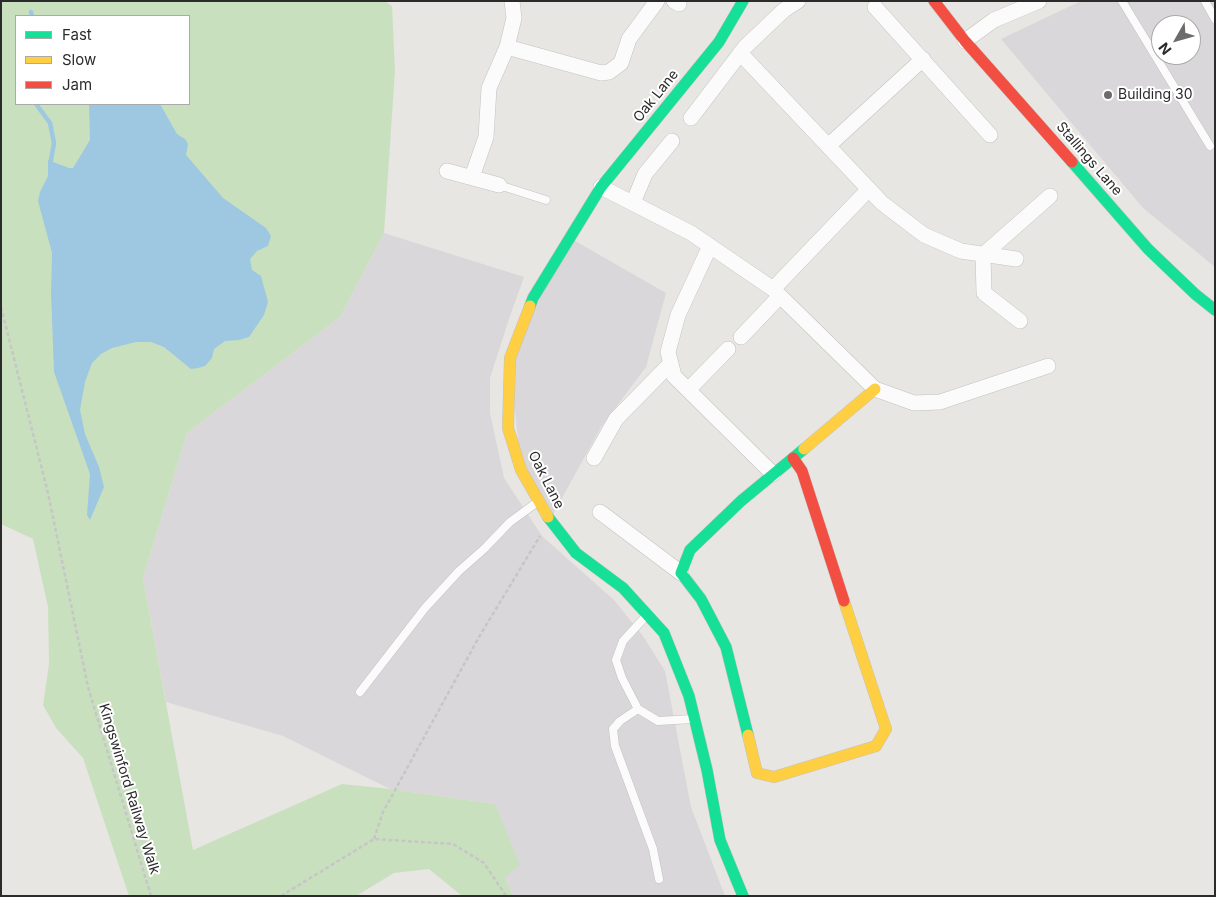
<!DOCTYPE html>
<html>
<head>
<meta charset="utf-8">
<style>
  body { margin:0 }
  #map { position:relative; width:1216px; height:897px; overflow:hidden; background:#e8e6e2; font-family:Inter,sans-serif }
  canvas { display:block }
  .frame { position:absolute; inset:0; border:2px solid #2b2b2b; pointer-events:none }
  .legend { position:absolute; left:15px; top:15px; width:175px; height:90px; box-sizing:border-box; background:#fff; border:1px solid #aaa; margin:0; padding:6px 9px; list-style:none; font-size:15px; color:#2b2b2b }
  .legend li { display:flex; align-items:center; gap:10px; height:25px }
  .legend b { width:25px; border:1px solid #aaa }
  .north { position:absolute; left:1151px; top:15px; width:50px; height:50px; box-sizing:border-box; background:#fff; border:1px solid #aaa; border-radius:50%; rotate:232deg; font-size:14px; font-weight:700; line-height:20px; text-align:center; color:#2b2b2b }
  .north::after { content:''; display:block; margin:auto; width:18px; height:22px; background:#6d6c6b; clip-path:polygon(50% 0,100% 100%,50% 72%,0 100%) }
</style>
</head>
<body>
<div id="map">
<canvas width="1216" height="897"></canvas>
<div class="frame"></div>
<ul class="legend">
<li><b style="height:6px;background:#16e098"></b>Fast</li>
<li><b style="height:6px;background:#ffcf43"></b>Slow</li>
<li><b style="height:6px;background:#f24e42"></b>Jam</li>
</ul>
<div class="north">N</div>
</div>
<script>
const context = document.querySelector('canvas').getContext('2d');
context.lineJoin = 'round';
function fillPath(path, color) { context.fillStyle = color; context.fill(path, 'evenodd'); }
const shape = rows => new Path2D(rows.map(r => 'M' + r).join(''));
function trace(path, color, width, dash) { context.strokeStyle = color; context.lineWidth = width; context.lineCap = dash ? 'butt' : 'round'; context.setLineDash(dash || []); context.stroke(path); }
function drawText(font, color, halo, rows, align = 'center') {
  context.font = font + ' Inter,sans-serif'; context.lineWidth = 4; context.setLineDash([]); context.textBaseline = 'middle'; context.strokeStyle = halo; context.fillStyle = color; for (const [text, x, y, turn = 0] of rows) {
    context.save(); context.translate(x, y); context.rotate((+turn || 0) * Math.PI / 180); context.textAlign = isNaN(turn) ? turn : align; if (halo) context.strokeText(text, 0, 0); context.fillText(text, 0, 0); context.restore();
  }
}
const industrial = shape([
  [1081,1,1215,1,1215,267,1143,208,1001,39],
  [1161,25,1191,25,1191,55,1161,55],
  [384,233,524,277,510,316,490,378,490,413,504,478,542,536,614,600,643,636,665,671,691,807,725,896,513,896,505,877,495,804,390,789,283,736,166,702,143,578,187,433,340,317],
  [570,238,666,293,646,367,601,427,550,520,521,470,510,358]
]);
const green = shape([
  [1,1,385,1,392,6,395,71,384,233,340,317,187,433,143,578,193,850,342,784,390,789,495,804,520,865,505,877,513,896,462,896,429,869,394,873,356,896,129,896,83,758,56,728,43,705,49,664,48,607,33,539,1,524],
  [16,16,189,16,189,104,16,104]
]);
const water = shape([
  [89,104,160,104,177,134,185,139,188,144,186,155,223,198,266,228,271,236,268,246,257,251,250,259,252,270,261,276,268,302,264,315,249,337,239,340,225,341,214,349,212,358,205,366,198,368,191,369,164,347,151,342,136,342,112,348,101,354,92,363,85,382,80,410,85,434,99,467,104,487,90,520,87,515,90,474,54,372,51,293,52,253,38,201,40,192,48,176,48,160,69,168,73,168,90,140]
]);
const stream = shape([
  [31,12,32,16],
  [36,104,50,123,54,143,51,160]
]);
const path = shape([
  [1,307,48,493,88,687,151,896],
  [374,839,383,812,479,637,540,536],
  [281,896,374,839,453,844,484,863,506,896]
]);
const lane = shape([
  [1122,1,1210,146],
  [1205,1,1215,19],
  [499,185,546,200],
  [646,616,623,641,616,660,622,678,638,709,658,721,693,719],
  [360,692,425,608,459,571,484,549,510,522,536,503],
  [638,709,620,721,613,729,615,746,653,849,659,879]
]);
const street = shape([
  [674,1,679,4],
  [875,7,990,135],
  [965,41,994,20,1039,1],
  [507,47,601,73,609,72,621,63,629,39,657,1],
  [740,53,882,203,924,235,961,251,1016,259],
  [691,118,745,47,784,10,798,1],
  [828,146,923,59],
  [447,171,499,185],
  [472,177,486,137,489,88,507,47,514,18,512,1],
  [601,187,691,233,773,289,875,389,914,403,940,402,1048,366],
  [633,203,645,174,672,141],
  [710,246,678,315,668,352,674,376,773,474],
  [773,289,869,189],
  [1020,321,984,293,983,255,1050,196],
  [741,337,780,296],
  [688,390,728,349],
  [594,458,616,419,671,363],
  [600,512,681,573]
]);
const fast = shape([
  [1072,162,1148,249,1195,294,1215,310],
  [530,306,533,298,601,187,719,42,743,1],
  [548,517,576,553,623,588,664,633,689,696,707,770,720,840,743,896],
  [748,735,726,647,701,599,681,573,690,550,741,501,804,449]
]);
const slow = shape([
  [530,306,510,358,508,428,521,470,548,517],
  [804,449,875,389],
  [748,735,757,773,774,777,876,746,886,729,844,601]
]);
const jam = shape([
  [934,1,965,41,1072,162],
  [793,458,802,471,844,601]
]);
const markers = [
  [1108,95,5,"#6d6c6b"]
];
const poiNames = [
  ["Building 30",1118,95]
];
const streetNames = [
  ["Oak Lane",656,96,-51],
  ["Stallings Lane",1089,159,49],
  ["Oak Lane",546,480,63],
  ["Kingswinford Railway Walk",129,789,73]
];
fillPath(industrial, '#d9d7d9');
fillPath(green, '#c9e0bf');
fillPath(water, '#9ec7e1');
trace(stream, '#9ec7e1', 4.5);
trace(lane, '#c2c2c1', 9);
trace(street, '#c2c2c1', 16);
trace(fast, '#c2c2c1', 12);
trace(slow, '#c2c2c1', 12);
trace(jam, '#c2c2c1', 12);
trace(path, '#c6c6c6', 2.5, [4, 2.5]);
trace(lane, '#fcfbfb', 8);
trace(street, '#fcfbfb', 15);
trace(fast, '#16e098', 11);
trace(slow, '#ffcf43', 11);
trace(jam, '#f24e42', 11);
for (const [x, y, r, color] of markers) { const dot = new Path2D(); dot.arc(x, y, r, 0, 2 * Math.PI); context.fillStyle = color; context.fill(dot); trace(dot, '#fff', 2); }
drawText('14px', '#2b2b2b', '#fff', poiNames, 'left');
drawText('14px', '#2b2b2b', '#fff', streetNames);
</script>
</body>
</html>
